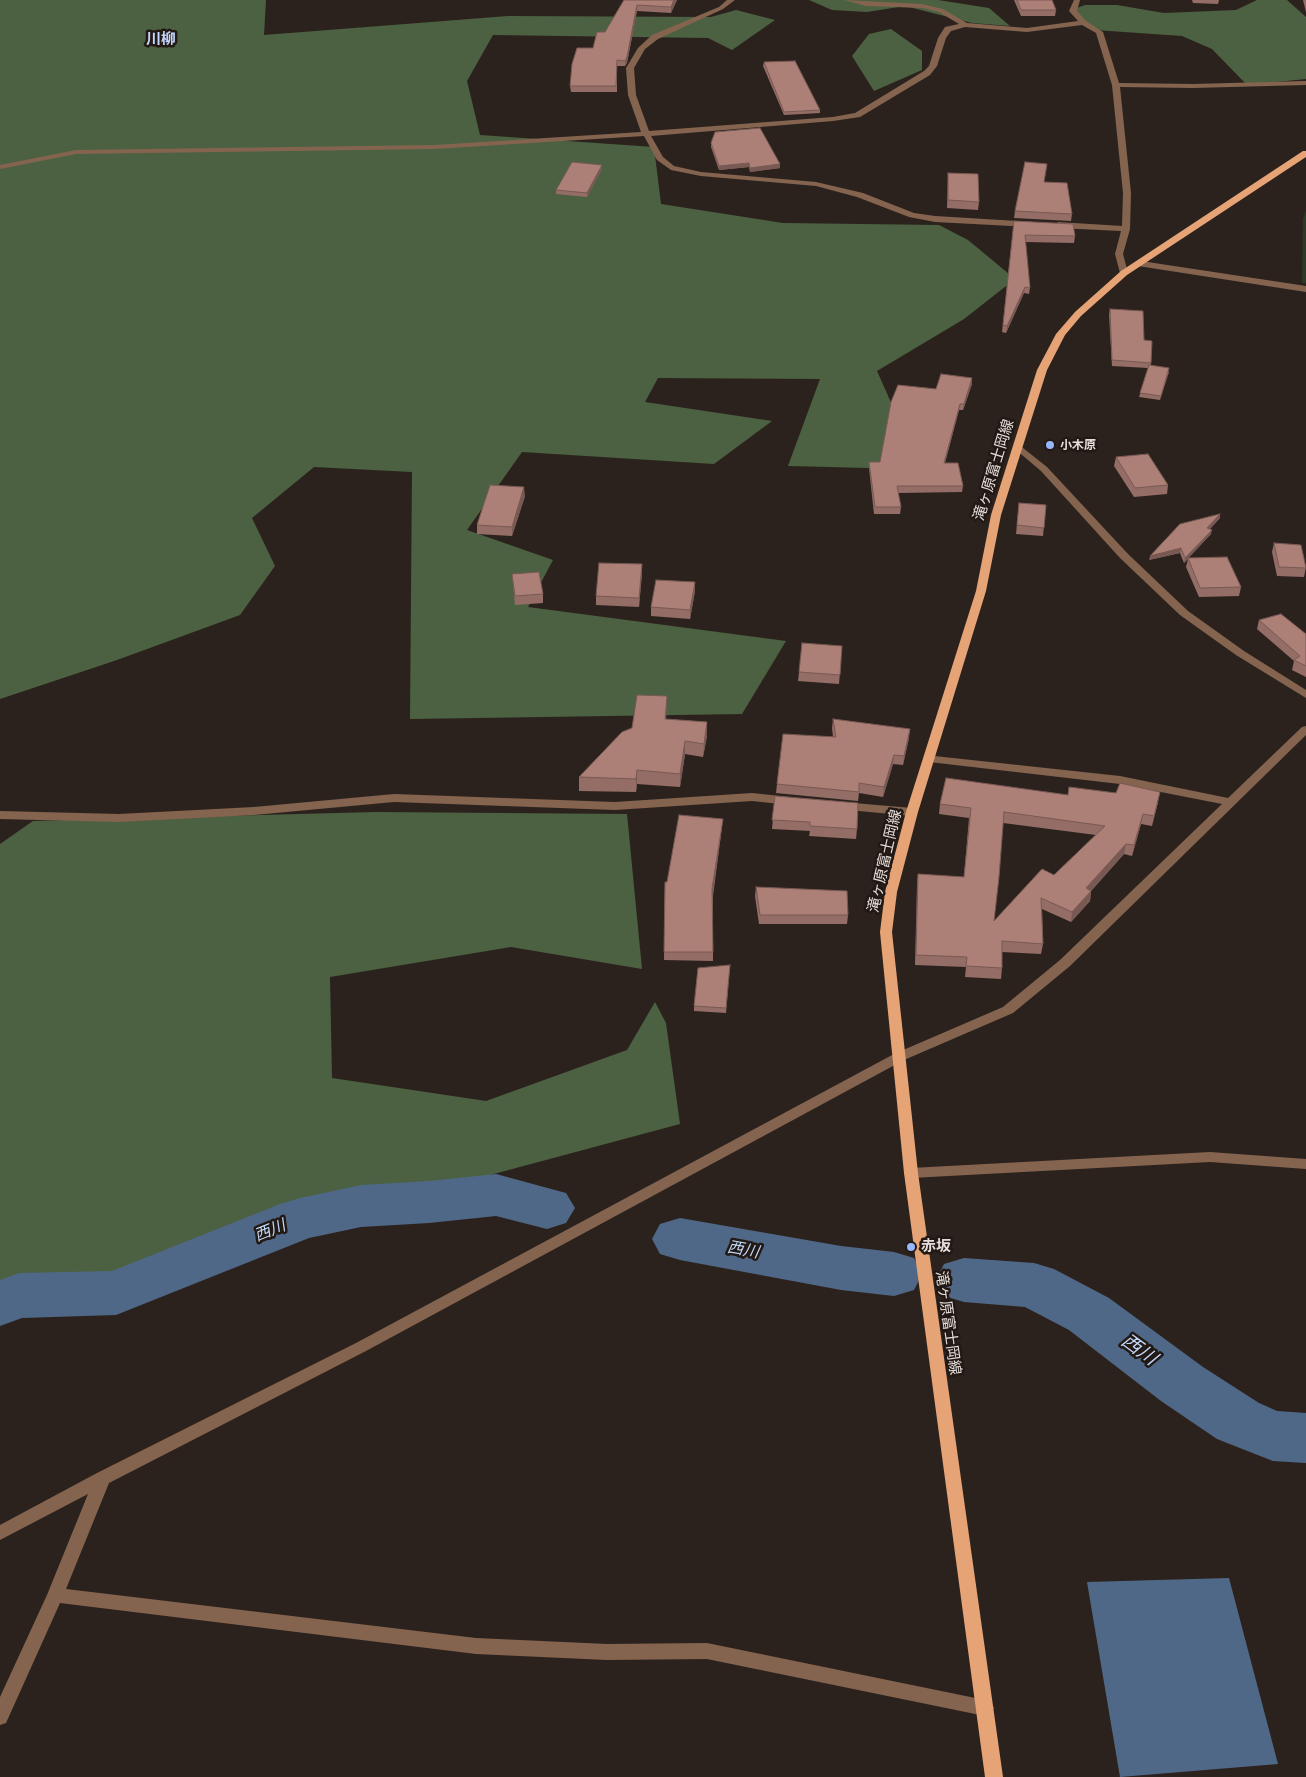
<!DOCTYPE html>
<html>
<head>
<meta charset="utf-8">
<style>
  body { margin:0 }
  canvas { display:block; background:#2c221d }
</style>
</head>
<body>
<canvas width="1306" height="1777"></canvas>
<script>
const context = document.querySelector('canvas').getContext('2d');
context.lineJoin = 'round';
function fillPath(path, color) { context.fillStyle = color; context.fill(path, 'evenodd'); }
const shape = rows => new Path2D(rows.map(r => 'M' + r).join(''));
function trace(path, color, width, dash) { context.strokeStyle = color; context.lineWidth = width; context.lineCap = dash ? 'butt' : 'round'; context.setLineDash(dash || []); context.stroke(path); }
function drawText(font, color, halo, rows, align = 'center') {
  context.font = font + ' Montserrat,"Noto Sans JP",sans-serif'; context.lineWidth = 5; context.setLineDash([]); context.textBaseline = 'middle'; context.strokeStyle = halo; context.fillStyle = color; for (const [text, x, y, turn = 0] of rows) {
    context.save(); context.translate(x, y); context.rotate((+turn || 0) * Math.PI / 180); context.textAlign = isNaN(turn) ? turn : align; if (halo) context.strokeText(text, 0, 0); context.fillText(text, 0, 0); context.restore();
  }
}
const green = shape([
  [1306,211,1306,283,1302,283,1303,219]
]);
const forest = shape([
  [0,0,266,0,264,35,508,16,711,17,736,10,775,20,732,50,708,38,493,35,467,81,480,135,654,147,661,204,783,223,939,225,968,240,1015,279,964,319,877,371,918,463,869,468,788,466,820,379,658,378,645,402,772,421,714,464,522,452,467,530,553,560,528,607,786,641,742,714,410,719,412,472,314,467,252,518,275,566,240,615,117,660,0,699],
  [809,0,938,0,989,8,1010,26,972,23,905,6,867,12,832,10],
  [1257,0,1287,0,1306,17,1306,79,1247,85,1212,49,1182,36,1095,30,1083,22,1074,9,1085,5,1117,5,1164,13,1236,10],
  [891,29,922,51,922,70,874,91,852,56,869,34],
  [376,812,627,814,642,969,511,947,330,977,332,1078,486,1101,627,1050,655,1002,666,1023,680,1124,162,1263,0,1303,0,844,33,821]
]);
const water = shape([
  [1229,1578,1278,1764,1120,1777,1087,1582]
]);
const river = shape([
  [496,1174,566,1193,575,1208,566,1223,547,1229,496,1216,429,1223,361,1227,309,1238,116,1315,22,1318,0,1326,0,1280,19,1273,112,1271,280,1204,300,1198,361,1185,429,1181,496,1174],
  [680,1218,841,1246,894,1252,914,1258,922,1274,914,1290,894,1296,841,1290,680,1260,660,1254,652,1239,660,1224,680,1218],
  [964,1258,1034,1263,1054,1269,1109,1298,1203,1367,1259,1403,1277,1411,1306,1413,1306,1463,1273,1461,1217,1439,1161,1401,1069,1330,1025,1307,964,1302,944,1296,936,1280,944,1264,964,1258]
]);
const minor = shape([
  [727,0,735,0,723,9,658,39,645,49,634,68,636,95,649,131,833,117,855,113,924,71,929,66,938,38,945,27,959,24,939,12,922,8,866,6,844,0,922,4,943,9,967,23,1027,28,1078,21,1069,11,1074,0,1080,0,1077,11,1086,21,1103,32,1119,83,1193,84,1306,81,1306,85,1193,88,1120,87,1131,193,1130,229,1123,254,1128,273,1124,276,1120,273,1115,254,1121,231,1058,228,1054,225,1058,222,1122,226,1123,193,1112,85,1096,33,1082,25,1027,32,965,27,951,31,946,38,937,66,930,75,860,117,833,121,651,136,663,157,674,166,701,172,816,182,863,193,914,213,935,216,1034,222,1034,226,1031,227,935,222,909,217,857,197,816,186,701,176,671,170,657,160,644,136,434,149,76,154,0,169,0,165,76,150,434,145,641,132,628,95,626,68,638,48,652,35,719,7,727,0],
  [1141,261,1306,286,1306,292,1138,266,1137,264,1141,261],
  [1018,444,1047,467,1128,554,1188,611,1244,651,1306,690,1306,698,1236,655,1180,615,1120,558,1041,471,1015,449,1015,445,1018,444],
  [1306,726,1306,735,1070,966,1013,1013,904,1060,366,1351,109,1483,66,1589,476,1638,607,1644,707,1643,985,1700,991,1702,994,1708,991,1714,985,1716,707,1659,607,1660,476,1654,60,1603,6,1723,0,1725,0,1697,47,1595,88,1494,0,1540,0,1525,97,1473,356,1343,894,1054,1003,1007,1060,960,1222,804,1120,784,929,762,923,758,925,755,1120,776,1228,798,1302,727,1306,726],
  [752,793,790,797,796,801,790,805,752,801,615,810,394,802,254,815,119,822,0,819,0,811,119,814,254,807,394,794,615,802,752,793],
  [842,802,912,808,918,812,912,816,838,809,836,806,842,802],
  [1210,1152,1306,1159,1306,1169,1210,1162,911,1178,906,1177,904,1173,906,1169,911,1168,1210,1152]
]);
const major = shape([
  [1303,151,1306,151,1306,157,1127,275,1081,316,1065,335,1047,370,1001,515,986,591,918,812,897,892,892,932,918,1173,1003,1777,985,1777,904,1173,880,932,885,892,906,812,976,591,991,515,1037,370,1056,334,1075,312,1121,271,1303,151]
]);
const wall = shape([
  [624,0,677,0,671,13,637,11,627,63,625,66,617,66,617,92,571,92,570,86,605,32],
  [1014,0,1052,0,1056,10,1055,16,1021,16],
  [1192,0,1219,0,1218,4,1193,3],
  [1303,0,1306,0,1306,12],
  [764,62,820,110,820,113,784,115,763,66],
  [711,143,780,168,750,172,749,167,719,170,711,147],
  [602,165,602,169,587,197,556,194,556,190],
  [948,173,979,202,978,210,947,208],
  [1044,182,1072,214,1071,221,1014,218,1015,211],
  [1014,221,1075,236,1074,243,1025,242,1030,288,1029,294,1024,293,1006,333,1002,332],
  [1110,309,1144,340,1151,363,1151,365,1169,372,1160,400,1139,397,1148,368,1112,366,1109,315],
  [972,378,972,384,963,410,959,410,945,463,963,486,962,492,898,493,901,507,900,514,874,514,869,468,869,462,880,462,936,389],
  [1116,457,1168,485,1167,494,1134,497,1114,466],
  [525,496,512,536,477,534,477,525],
  [1019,503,1046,505,1043,536,1016,534],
  [1220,514,1220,518,1210,529,1211,534,1188,558,1241,587,1239,596,1199,597,1186,567,1188,559,1184,563,1180,553,1149,560],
  [1274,543,1306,567,1304,577,1277,576,1272,552],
  [642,564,642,573,639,607,596,605,596,596],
  [512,574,543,594,543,603,515,605],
  [695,582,695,591,690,619,651,616,651,607],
  [1259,620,1306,634,1306,677,1292,670,1294,661,1257,629],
  [842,646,839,684,798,681,799,672],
  [667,696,666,719,707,722,707,736,703,757,685,754,680,787,637,784,636,792,579,791,579,777],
  [833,719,909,738,903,765,893,764,883,797,859,793,858,801,776,793,777,784,833,737,832,728],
  [1068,795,1158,802,1152,826,1141,824,1132,856,1124,854,1091,891,1090,901,1071,922,1042,909,1043,944,1041,954,1002,952,1002,968,1001,979,965,977,966,967,915,965,917,884,918,874,964,877,969,818,939,814,940,804],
  [1003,823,1096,835,1054,875,994,921],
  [775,796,857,829,856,839,809,836,810,831,772,829],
  [722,827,713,896,713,961,664,960,665,882,667,882],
  [756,887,848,915,847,924,759,924,755,896],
  [730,965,726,1013,694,1011,694,1006]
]);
const shadedWall = shape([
  [674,0,677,0,671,13,671,7],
  [637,5,637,11,627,63,625,66,625,61],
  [749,163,749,167,719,170,719,166],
  [780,164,780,168,750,172,750,168],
  [602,165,602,169,587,197,587,193],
  [1025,287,1024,293,1006,333,1007,326],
  [972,378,972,384,963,410,964,404],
  [960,404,959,410,943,470,944,463],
  [524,487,525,496,512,536,512,527],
  [1220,514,1220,518,1206,533,1207,528],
  [1212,530,1211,534,1184,563,1185,558],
  [1181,548,1180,553,1149,560,1150,556],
  [642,564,642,573,639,607,639,598],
  [695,582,695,591,690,619,690,610],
  [707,722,707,736,703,757,704,744],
  [910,729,909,738,903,765,904,756],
  [685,741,685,754,680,787,680,774],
  [894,755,893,764,883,797,884,787],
  [637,770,637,784,636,792,636,779],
  [1160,792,1158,802,1152,826,1154,816],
  [1143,814,1141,824,1132,856,1134,845],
  [723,819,722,827,712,898,712,889],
  [1126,844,1124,854,1084,899,1086,888],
  [1091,891,1090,901,1071,922,1072,912]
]);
const building = shape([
  [624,0,674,0,671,7,637,5,627,57,625,61,617,60,616,86,570,86,572,64,577,48,593,48,597,32,605,32,624,0],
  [1017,0,1052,0,1056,10,1021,10,1017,0],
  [795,61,820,110,784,112,764,62,795,61],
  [760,128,780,164,750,168,749,163,719,166,711,143,715,132,760,128],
  [572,162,602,165,587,193,556,190,572,162],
  [1025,162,1047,164,1044,182,1067,183,1072,214,1015,211,1025,162],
  [948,173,978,174,979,202,948,200,948,173],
  [1014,221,1073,224,1075,236,1025,235,1030,288,1025,287,1007,326,1003,325,1014,221],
  [1110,309,1143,311,1144,340,1152,341,1151,363,1112,360,1110,309],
  [1149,365,1169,368,1161,396,1140,393,1149,365],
  [941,374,972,378,964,404,960,404,944,463,958,463,963,486,897,486,901,507,875,507,869,462,880,462,891,402,898,385,936,389,941,374],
  [1148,454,1168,485,1135,488,1116,457,1148,454],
  [490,485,524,487,512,527,477,525,490,485],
  [1019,503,1046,505,1044,528,1017,525,1019,503],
  [1220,514,1207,528,1212,530,1185,558,1181,548,1150,556,1180,524,1220,514],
  [1274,543,1301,545,1306,568,1279,567,1274,543],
  [1227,557,1241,587,1200,588,1188,558,1227,557],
  [599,563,642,564,639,598,596,596,599,563],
  [539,572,543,594,515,596,512,574,539,572],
  [656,580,695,582,690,610,651,607,656,580],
  [1281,614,1306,634,1306,666,1294,660,1300,656,1259,620,1281,614],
  [802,643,842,646,840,675,799,672,802,643],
  [637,695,667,696,665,719,707,722,704,744,685,741,680,774,637,770,636,779,579,777,622,732,632,728,637,695],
  [833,719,910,729,904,756,894,755,884,787,859,783,859,792,777,784,783,734,836,737,833,719],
  [946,778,1068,795,1069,787,1116,793,1120,783,1160,792,1154,816,1143,814,1134,845,1126,844,1086,888,1091,891,1072,912,1041,898,1043,944,1002,941,1002,968,966,966,967,957,916,955,918,874,964,877,971,808,940,804,946,778],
  [1004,812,1105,826,1054,875,1042,869,994,921,999,877,1004,812],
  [775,796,858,803,857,829,810,826,810,822,772,820,775,796],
  [679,815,723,819,712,889,713,952,664,952,665,882,667,882,679,815],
  [756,887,847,891,848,915,760,915,756,887],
  [730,965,726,1008,694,1006,698,968,730,965]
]);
const markers = [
  [1050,445,5,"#96b6fd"],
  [911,1247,5,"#96b6fd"]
];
const farPoinames = [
  ["小木原",1060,445]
];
const farQuarternames = [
  ["川柳",161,40]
];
const streetNames = [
  ["滝ヶ原富士岡線",994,470,-73],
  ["滝ヶ原富士岡線",885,861,-77],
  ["滝ヶ原富士岡線",948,1323,82]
];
const poiNames = [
  ["赤坂",921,1247]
];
const waterNames = [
  ["西川",270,1231,-22],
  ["西川",743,1250,10]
];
const nearWaternames = [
  ["西川",1139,1350,36]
];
fillPath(green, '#2d3b26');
fillPath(forest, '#4b6141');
fillPath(water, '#506887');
fillPath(river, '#506887');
fillPath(minor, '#84644f');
fillPath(major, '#e6a376');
fillPath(wall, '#946d66');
fillPath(shadedWall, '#785953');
fillPath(building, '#ac7f77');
trace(building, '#785953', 1);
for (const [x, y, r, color] of markers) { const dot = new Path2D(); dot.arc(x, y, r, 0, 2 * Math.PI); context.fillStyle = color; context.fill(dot); trace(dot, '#221814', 2); }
drawText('bold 12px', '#e4ddda', '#221814', farPoinames, 'left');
drawText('bold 15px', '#c3d6fe', '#221814', farQuarternames);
drawText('15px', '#e4ddda', '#221814', streetNames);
drawText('bold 15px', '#e4ddda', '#221814', poiNames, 'left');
drawText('italic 16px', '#c1d9fa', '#221814', waterNames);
drawText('italic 19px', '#c1d9fa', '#221814', nearWaternames);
</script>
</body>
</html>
